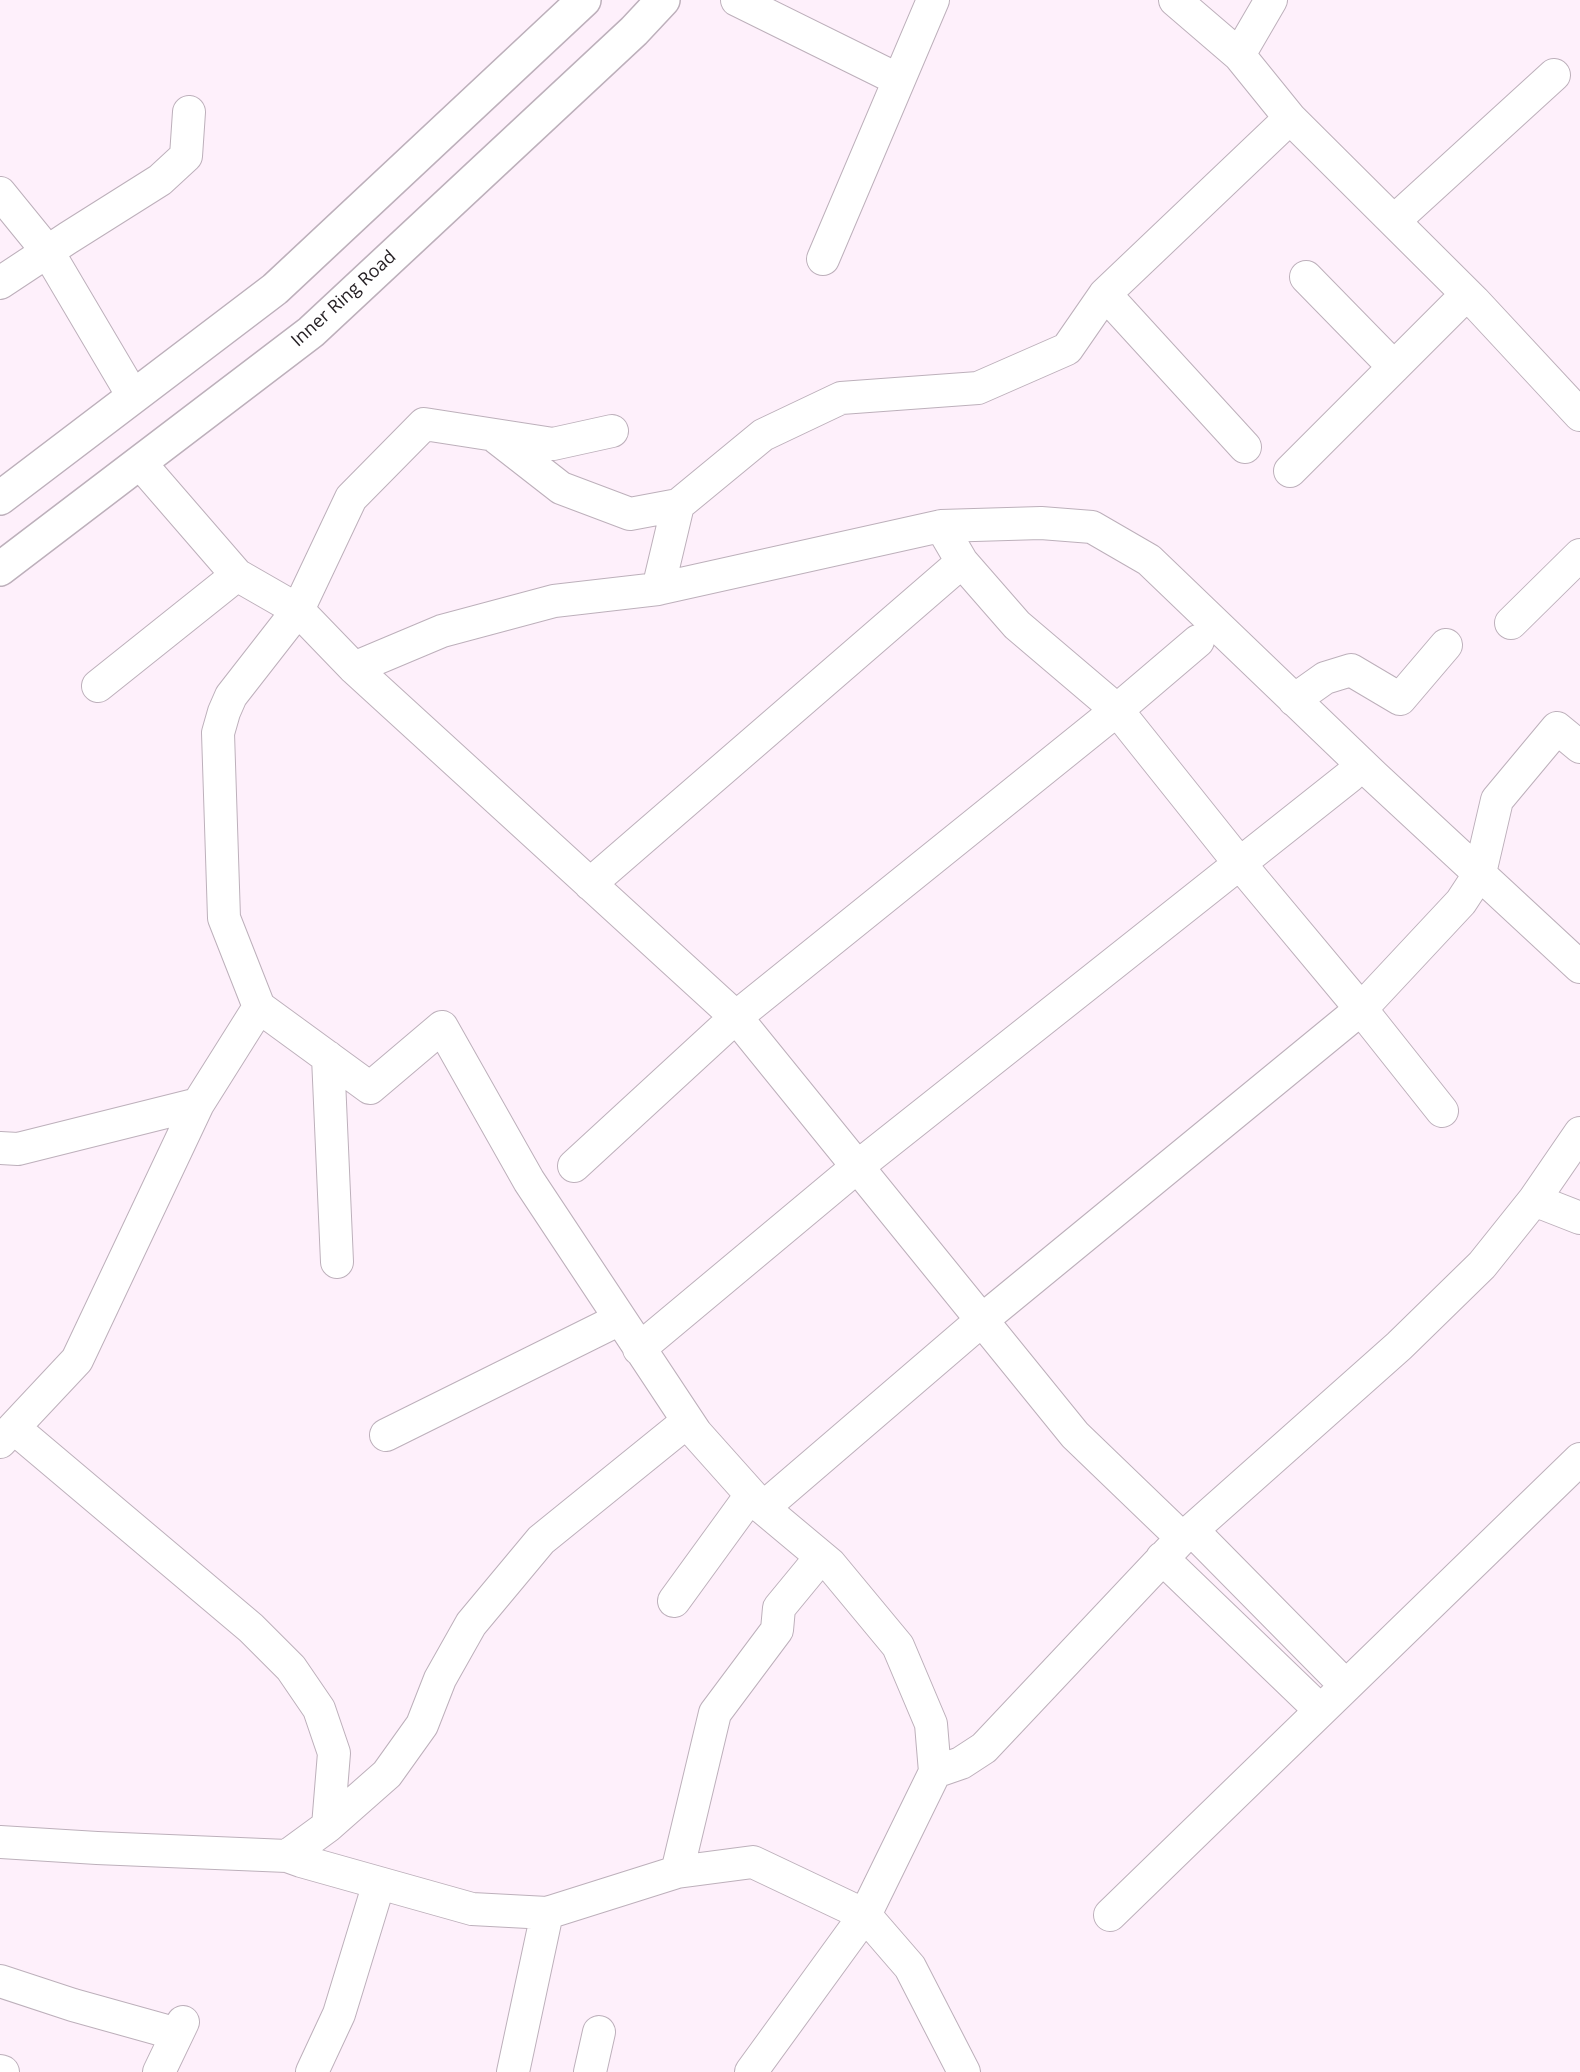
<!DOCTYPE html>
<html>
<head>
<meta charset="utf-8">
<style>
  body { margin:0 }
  canvas { display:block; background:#fef0fb }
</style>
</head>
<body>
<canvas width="1580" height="2072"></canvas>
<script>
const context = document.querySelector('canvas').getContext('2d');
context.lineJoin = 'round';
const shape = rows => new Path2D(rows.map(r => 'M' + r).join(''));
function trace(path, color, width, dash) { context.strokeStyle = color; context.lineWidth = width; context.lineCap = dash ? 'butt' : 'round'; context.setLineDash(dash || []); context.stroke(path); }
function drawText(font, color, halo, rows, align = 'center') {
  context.font = font + ' "Open Sans",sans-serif'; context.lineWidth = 6; context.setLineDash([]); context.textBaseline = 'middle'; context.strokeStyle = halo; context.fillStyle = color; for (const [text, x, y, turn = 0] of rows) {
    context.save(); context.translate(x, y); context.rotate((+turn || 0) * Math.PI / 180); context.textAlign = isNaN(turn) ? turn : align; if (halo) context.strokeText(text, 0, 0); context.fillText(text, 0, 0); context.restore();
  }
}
const minor = shape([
  [737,0,899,80],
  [1175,0,1239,55,1290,118,1474,301,1580,415],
  [1239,55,1271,0],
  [0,193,48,252,133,396],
  [1394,221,1554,75],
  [823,259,933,0],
  [1306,277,1394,367],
  [0,283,68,238,160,180,186,156,189,112],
  [1105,294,1245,447],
  [493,435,561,488,630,514,678,505,763,435,841,398,978,388,1067,349,1105,294,1290,118],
  [140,463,237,575,298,610,354,668,736,1017,1075,1435,1182,1538],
  [1290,471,1467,294],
  [941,526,962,562,1017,625,1117,710,1240,864,1361,1009,1442,1111],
  [658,589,941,526,1041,523,1092,527,1149,560,1374,776,1580,967],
  [1511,623,1580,555],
  [354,668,442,631,554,601,658,589,678,505],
  [98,686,237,575],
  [1294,700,1325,678,1351,670,1400,699,1446,645],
  [590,884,962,562],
  [259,1007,370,1088,442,1027,529,1181,696,1433,763,1508,830,1564,898,1646,931,1724,935,1772],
  [328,1057,337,1262],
  [0,1148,18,1149,198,1104],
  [574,1166,736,1017,1117,710,1198,641],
  [1534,1200,1580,1218],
  [639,1349,857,1167,1350,776],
  [14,1428,251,1628,291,1668,319,1709,334,1753,328,1826],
  [386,1435,620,1319],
  [0,1442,77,1360,198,1104,259,1007,224,918,218,733,224,712,231,696,298,610,351,498,424,424,553,444,612,431],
  [763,1508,982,1320,1361,1009,1461,902,1480,873,1497,800,1557,728,1580,747],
  [1192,1530,1346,1686],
  [1162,1558,1320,1710],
  [674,1601,751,1495],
  [0,1842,97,1848,287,1856,301,1861,472,1909,547,1913,677,1872,753,1862,865,1915,910,1967,964,2072],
  [287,1856,328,1826,387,1774,422,1725,440,1679,471,1624,541,1540,688,1421],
  [677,1872,715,1713,777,1630,779,1608,821,1557],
  [1110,1915,1580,1459],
  [0,1981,73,2005,177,2034],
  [0,2071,3,2072],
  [159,2072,183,2022],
  [312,2072,339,2014,379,1883],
  [513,2072,547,1913],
  [590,2072,599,2032],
  [751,2072,865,1915,935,1772,961,1763,984,1748,1182,1538,1192,1530,1399,1346,1482,1265,1534,1200,1580,1133]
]);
const secondary = shape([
  [0,498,275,289,584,0],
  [0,569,311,332,634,31,663,0]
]);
const streetNames = [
  ["Inner Ring Road",344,299,-42]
];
trace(minor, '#bdb0bb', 34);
trace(secondary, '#bdb0bb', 36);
trace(minor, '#fff', 32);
trace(secondary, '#fff', 33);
drawText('18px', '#262125', '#fff', streetNames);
</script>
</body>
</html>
